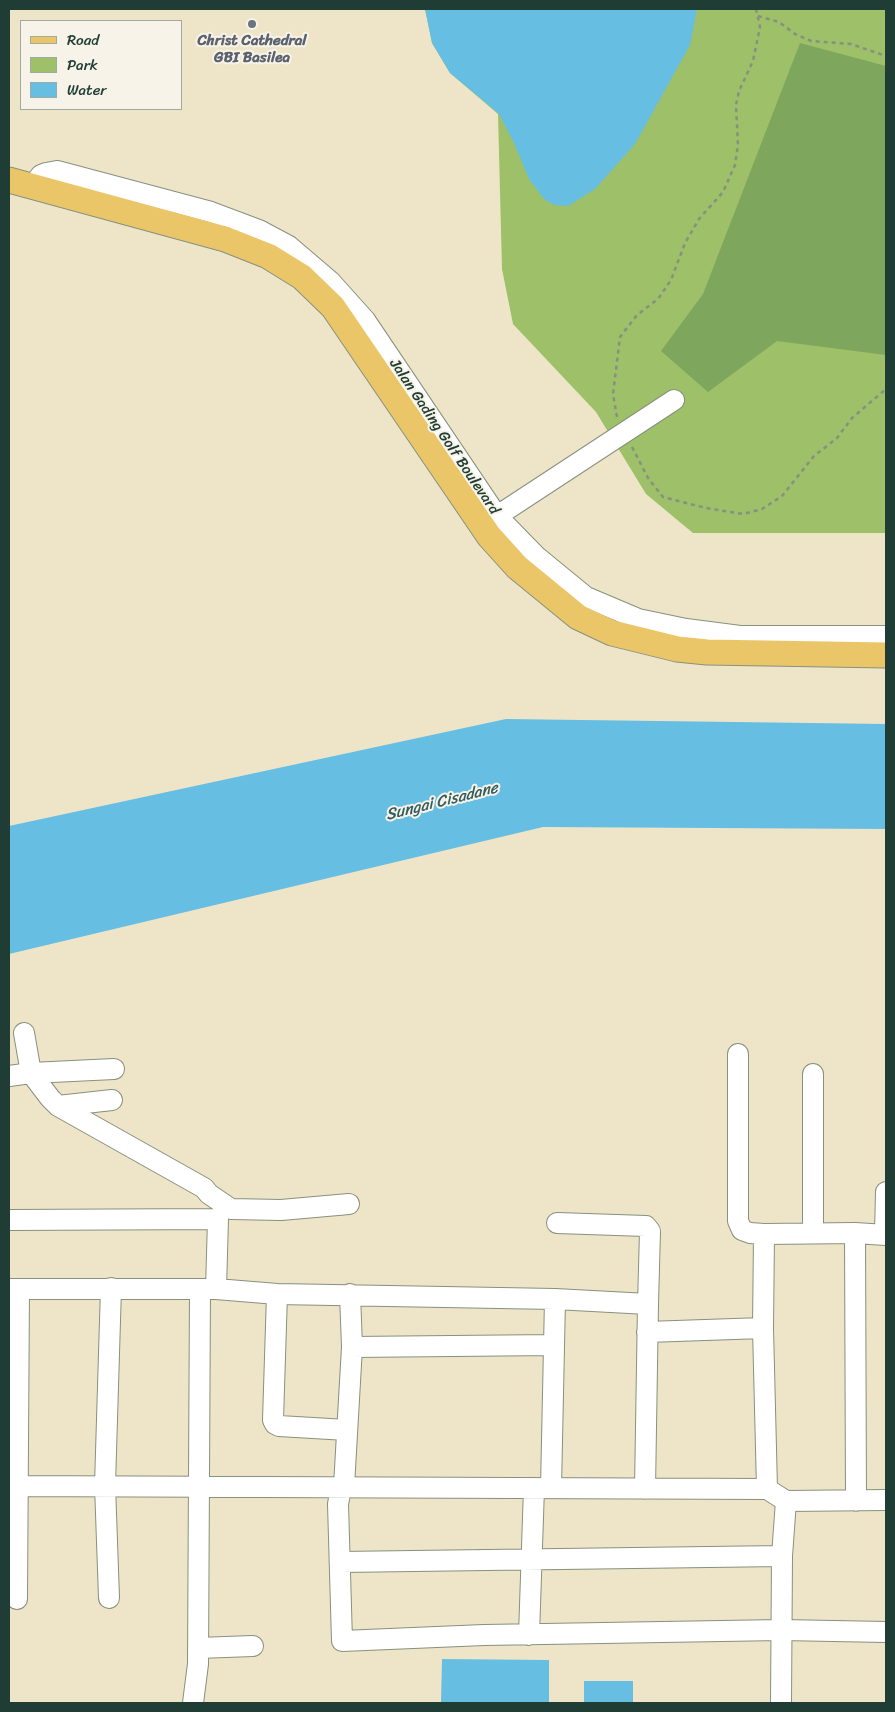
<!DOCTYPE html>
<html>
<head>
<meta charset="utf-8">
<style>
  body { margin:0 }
  #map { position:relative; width:895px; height:1712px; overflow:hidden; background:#eee5c8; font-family:Sriracha,sans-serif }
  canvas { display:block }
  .frame { position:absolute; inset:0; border:10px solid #1f3d34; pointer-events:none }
  .legend { position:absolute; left:20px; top:20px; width:162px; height:90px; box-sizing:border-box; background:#f7f3e8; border:1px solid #a1aaa0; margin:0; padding:6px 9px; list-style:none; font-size:15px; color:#1f3d34 }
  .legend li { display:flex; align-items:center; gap:10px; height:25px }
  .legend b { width:25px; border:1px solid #a1aaa0 }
</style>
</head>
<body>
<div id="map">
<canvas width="895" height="1712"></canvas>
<div class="frame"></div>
<ul class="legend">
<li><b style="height:6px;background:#ebc669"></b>Road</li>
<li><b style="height:14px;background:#9dc069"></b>Park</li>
<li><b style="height:14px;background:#66bee3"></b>Water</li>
</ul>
</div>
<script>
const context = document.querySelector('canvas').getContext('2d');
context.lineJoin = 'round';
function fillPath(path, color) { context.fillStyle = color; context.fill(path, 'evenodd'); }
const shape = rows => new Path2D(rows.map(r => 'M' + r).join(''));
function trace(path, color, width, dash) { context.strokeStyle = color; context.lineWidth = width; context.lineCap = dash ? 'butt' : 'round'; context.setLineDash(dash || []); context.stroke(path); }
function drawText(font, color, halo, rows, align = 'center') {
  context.font = font + ' Sriracha,sans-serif'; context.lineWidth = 4; context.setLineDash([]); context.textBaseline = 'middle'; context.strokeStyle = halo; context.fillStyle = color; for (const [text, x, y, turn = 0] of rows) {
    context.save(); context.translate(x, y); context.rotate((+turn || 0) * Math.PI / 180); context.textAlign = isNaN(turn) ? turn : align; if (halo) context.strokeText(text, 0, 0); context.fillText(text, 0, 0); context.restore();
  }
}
const green = shape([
  [425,9,886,9,886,533,693,533,646,494,596,412,513,324,502,269,498,114,450,73,432,43]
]);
const forest = shape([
  [800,43,886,66,886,355,777,341,708,392,661,351,703,294]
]);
const water = shape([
  [425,9,697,9,690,45,635,144,595,189,568,206,554,205,544,199,529,179,514,143,499,114,450,73,432,43],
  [506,719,886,724,886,829,543,827,9,954,9,826],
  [442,1659,549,1660,549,1703,441,1703],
  [584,1681,633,1681,633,1703,584,1703]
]);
const path = shape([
  [758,16,779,22,795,34,811,41,851,44,886,56],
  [617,417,613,394,620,337,637,315,658,299,671,280,685,243,699,219,723,192,735,165,738,145,736,105,739,91,753,61,760,27,756,9],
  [632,447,648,478,663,497,706,508,743,514,762,509,782,496,814,456,837,438,852,418,886,389]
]);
const minor = shape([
  [33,186,41,175,46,173,57,171,211,212,259,230,289,246,330,281,365,320,497,516,536,556,586,597,638,619,686,629,740,636,886,636],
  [497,516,674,400],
  [24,1033,31,1073,50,1098,58,1106,204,1188,209,1194,231,1209,281,1210,349,1204],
  [738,1054,738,1221,742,1230,750,1233,764,1234,855,1233,886,1235],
  [9,1076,31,1073,114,1069],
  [58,1106,112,1100],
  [9,1220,218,1219,216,1289],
  [557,1223,646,1226,650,1231,648,1304],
  [813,1233,813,1074],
  [855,1233,856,1501],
  [764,1234,763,1328,767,1489],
  [885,1234,886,1192],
  [9,1289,216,1289,277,1294,555,1299,648,1304,645,1489],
  [277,1294,273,1420,275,1424,279,1426,347,1430],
  [350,1294,352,1347,344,1486,340,1494,338,1504,342,1641,484,1635,781,1630,886,1632],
  [647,1332,763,1328],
  [352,1347,553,1345],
  [9,1486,767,1489,786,1501,886,1500],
  [551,1488,555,1299],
  [340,1562,782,1556],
  [109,1598,105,1485,111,1288],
  [17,1599,19,1289],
  [529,1635,534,1488],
  [198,1648,253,1646],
  [193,1703,198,1664,200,1290],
  [781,1703,782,1556,786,1501]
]);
const major = shape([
  [9,180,225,239,268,256,302,277,333,307,489,536,517,567,578,617,612,633,677,649,707,652,886,655]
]);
const markers = [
  [252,24,5,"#6b7280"]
];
const worshipNames = [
  ["Christ Cathedral",252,41],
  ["GBI Basilea",252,58]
];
const streetNames = [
  ["Jalan Gading Golf Boulevard",444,437,56]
];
const waterNames = [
  ["Sungai Cisadane",442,802,-14]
];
fillPath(green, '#9dc069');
fillPath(forest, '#7ea65d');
fillPath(water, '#66bee3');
trace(minor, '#86917e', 22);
trace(major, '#86917e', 27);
trace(path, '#86917e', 2.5, [4, 4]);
trace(minor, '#fff', 20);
trace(major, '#ebc669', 25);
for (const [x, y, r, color] of markers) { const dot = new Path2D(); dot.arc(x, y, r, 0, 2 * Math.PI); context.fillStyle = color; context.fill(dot); trace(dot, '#f7f3e8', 2); }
drawText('bold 15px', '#5b616d', '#f7f3e8', worshipNames);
drawText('15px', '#1f3d34', '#f7f3e8', streetNames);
drawText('italic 16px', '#315d60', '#f7f3e8', waterNames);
</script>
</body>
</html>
